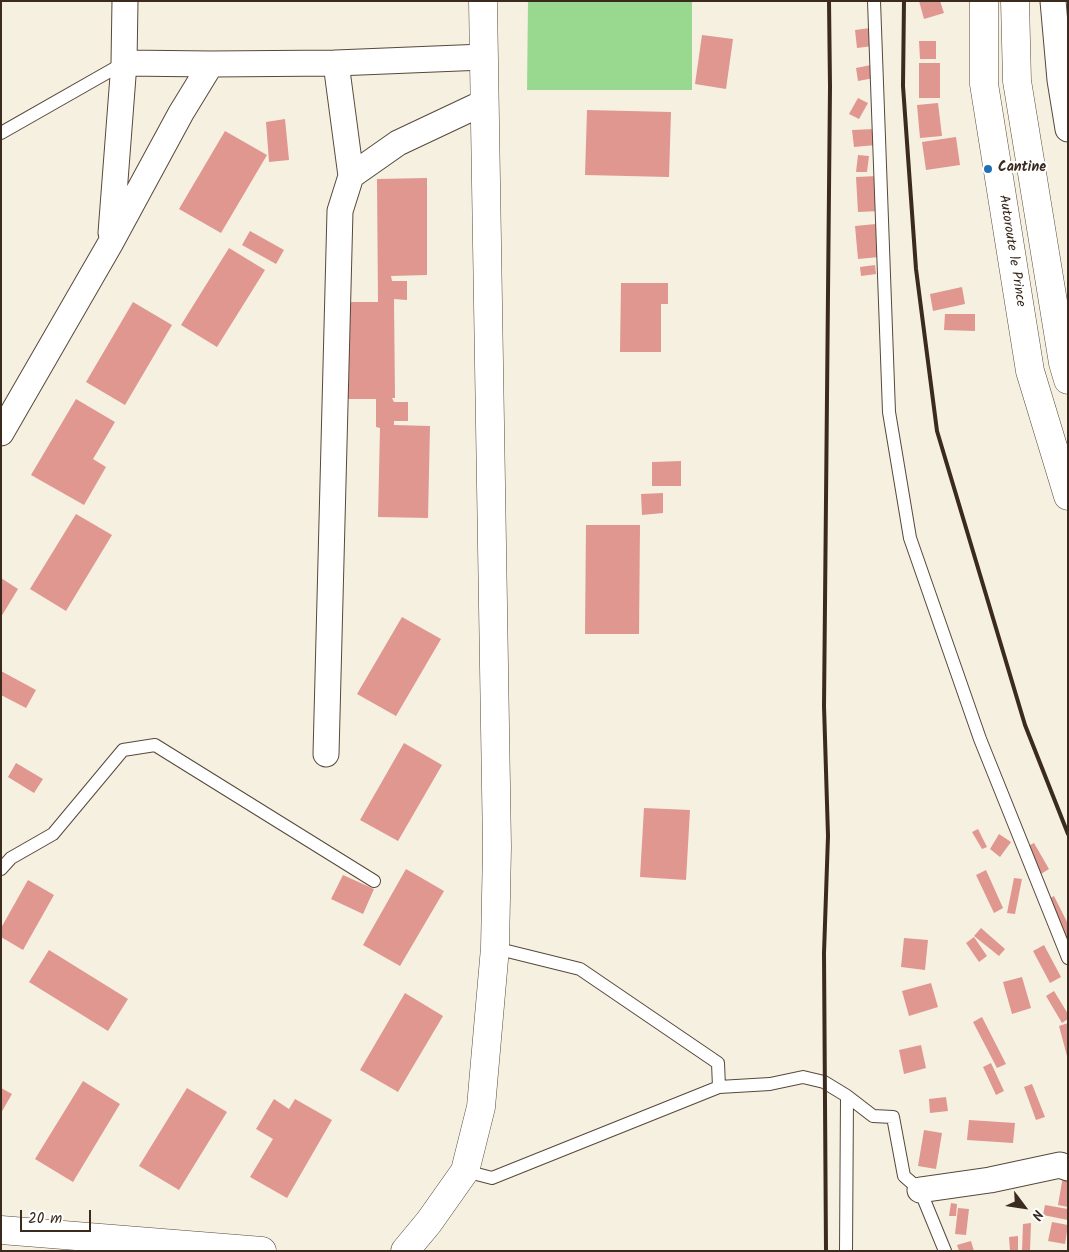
<!DOCTYPE html>
<html>
<head>
<meta charset="utf-8">
<style>
  body { margin:0 }
  #map { position:relative; width:1069px; height:1252px; overflow:hidden; background:#f6f0e1; font-family:Kalam,sans-serif }
  canvas { display:block }
  .frame { position:absolute; inset:0; border:2px solid #3b2a1e; pointer-events:none }
  .north { position:absolute; left:999px; top:1182px; width:50px; height:50px; -webkit-text-stroke:4px #fff; paint-order:stroke; rotate:121deg; font-size:14px; font-weight:700; line-height:20px; text-align:center; color:#3b2a1e }
  .north::after { content:''; display:block; margin:auto; width:18px; height:22px; background:#3b2a1e; clip-path:polygon(50% 0,100% 100%,50% 72%,0 100%) }
  .scale { position:absolute; left:20px; top:1210px; width:71px; height:22px; box-sizing:border-box; border:2px solid #3b2a1e; border-top:0; padding-left:6px; font-size:15px; line-height:18px; white-space:nowrap; color:#3b2a1e; -webkit-text-stroke:4px #fff; paint-order:stroke }
</style>
</head>
<body>
<div id="map">
<canvas width="1069" height="1252"></canvas>
<div class="frame"></div>
<div class="north">N</div>
<div class="scale">20 m</div>
</div>
<script>
const context = document.querySelector('canvas').getContext('2d');
context.lineJoin = 'round';
function fillPath(path, color) { context.fillStyle = color; context.fill(path, 'evenodd'); }
const shape = rows => new Path2D(rows.map(r => 'M' + r).join(''));
function trace(path, color, width, dash) { context.strokeStyle = color; context.lineWidth = width; context.lineCap = dash ? 'butt' : 'round'; context.setLineDash(dash || []); context.stroke(path); }
function drawText(font, color, halo, rows, align = 'center') {
  context.font = font + ' Kalam,sans-serif'; context.lineWidth = 4; context.setLineDash([]); context.textBaseline = 'middle'; context.strokeStyle = halo; context.fillStyle = color; for (const [text, x, y, turn = 0] of rows) {
    context.save(); context.translate(x, y); context.rotate((+turn || 0) * Math.PI / 180); context.textAlign = isNaN(turn) ? turn : align; if (halo) context.strokeText(text, 0, 0); context.fillText(text, 0, 0); context.restore();
  }
}
const green = shape([
  [528,1,692,1,692,90,527,90]
]);
const building = shape([
  [919,1,940,1,944,13,924,19],
  [870,28,873,46,857,48,855,30],
  [702,35,733,39,726,89,695,84],
  [919,41,936,41,936,59,920,59],
  [919,63,940,63,940,98,919,98],
  [871,65,874,78,858,81,856,68],
  [858,98,868,103,859,119,849,114],
  [938,103,942,136,920,138,917,105],
  [587,110,671,112,669,177,585,175],
  [285,119,289,160,269,162,266,122],
  [875,129,876,145,854,147,852,130],
  [225,131,267,155,221,233,179,209],
  [956,137,960,165,926,170,922,142],
  [858,155,869,156,867,172,856,172],
  [877,176,880,211,858,212,856,177],
  [427,178,427,275,391,276,392,281,407,281,407,300,394,299,395,398,392,398,394,402,408,402,408,421,394,421,394,425,430,426,428,518,378,517,380,428,376,427,376,399,345,399,344,302,378,302,377,179],
  [876,224,879,257,858,259,855,226],
  [250,231,284,250,276,264,242,245],
  [229,248,265,270,217,347,181,325],
  [875,265,876,274,861,276,860,267],
  [621,283,668,283,668,304,661,304,661,352,620,352],
  [962,287,965,304,933,311,930,294],
  [133,302,172,325,125,405,86,382],
  [945,314,975,314,975,331,944,330],
  [76,399,115,422,93,459,106,467,84,505,31,475],
  [681,461,681,486,652,486,652,462],
  [663,493,663,513,642,515,641,494],
  [76,514,112,535,66,611,30,589],
  [586,525,640,525,639,634,585,634],
  [1,578,18,589,1,617],
  [402,617,441,639,396,716,357,694],
  [1,671,36,690,26,708,1,695],
  [404,743,442,765,398,841,360,820],
  [16,763,43,779,34,793,8,777],
  [644,808,690,810,686,880,640,877],
  [978,829,987,847,982,849,972,832],
  [999,834,1011,842,1000,857,990,849],
  [1034,843,1049,869,1041,874,1026,847],
  [406,869,444,891,400,966,363,945],
  [986,870,1003,908,994,913,976,875],
  [343,875,374,889,363,914,331,899],
  [1014,878,1022,879,1015,914,1007,913],
  [28,880,54,895,23,950,1,937,1,928],
  [1054,896,1068,924,1068,944,1046,900],
  [981,928,1005,949,999,956,974,936],
  [974,937,987,956,979,962,966,943],
  [904,938,928,940,925,970,901,967],
  [1044,945,1061,977,1050,983,1033,951],
  [49,950,128,999,108,1031,29,982],
  [1022,977,1031,1008,1012,1014,1003,982],
  [931,983,938,1007,909,1016,902,991],
  [1054,991,1068,1014,1068,1019,1062,1023,1046,996],
  [405,993,443,1016,398,1092,360,1070],
  [982,1017,1006,1064,997,1068,973,1022],
  [1068,1023,1068,1056,1067,1056,1059,1026],
  [921,1045,926,1068,904,1074,899,1050],
  [991,1063,1004,1091,996,1095,983,1067],
  [83,1081,120,1104,73,1182,35,1159],
  [1032,1084,1045,1117,1036,1120,1024,1087],
  [1,1088,12,1094,1,1113],
  [187,1088,227,1112,179,1190,139,1166],
  [946,1097,948,1111,930,1113,929,1099],
  [274,1099,289,1109,295,1099,332,1120,287,1198,250,1177,273,1139,256,1129],
  [969,1120,1015,1123,1013,1143,967,1140],
  [924,1130,942,1133,936,1169,918,1166],
  [1063,1176,1068,1177,1068,1207,1058,1205],
  [951,1203,957,1204,956,1216,949,1216],
  [1045,1205,1068,1209,1068,1220,1043,1215],
  [958,1208,969,1209,966,1235,955,1234],
  [1052,1222,1068,1225,1065,1244,1048,1241],
  [1031,1223,1030,1251,1022,1251,1023,1224],
  [1018,1236,1018,1251,1010,1251,1009,1237],
  [971,1241,974,1251,959,1251,957,1245]
]);
const lane = shape([
  [874,1,889,412,910,538,980,739,1068,958],
  [1,133,124,63],
  [1,869,11,858,53,834,123,750,155,745,374,881],
  [495,948,580,969,718,1063,719,1087],
  [465,1171,492,1178,719,1087,770,1084,803,1077,824,1082,847,1096,873,1116,893,1117,904,1176,920,1190,945,1251],
  [846,1251,847,1096]
]);
const street = shape([
  [1053,1,1060,80,1068,129],
  [124,63,211,64],
  [336,63,351,176],
  [111,233,124,63,125,1],
  [1,433,110,244,181,113,211,64,336,63,484,57],
  [326,754,340,211,351,176,398,143,485,102],
  [920,1190,990,1180,1060,1165,1068,1168]
]);
const secondary = shape([
  [1,1230,262,1251],
  [405,1251,429,1222,465,1171,481,1107,495,948,497,847,483,1]
]);
const primary = shape([
  [984,1,984,84,1030,371,1068,496],
  [1015,1,1017,81,1063,363,1068,380]
]);
const rail = shape([
  [904,1,903,86,916,269,937,431,1025,725,1068,834],
  [826,1251,824,953,828,836,824,706,830,87,829,1]
]);
const markers = [
  [988,169,5,"#1f6fb2"]
];
const poiNames = [
  ["Cantine",998,169]
];
const streetNames = [
  ["Autoroute le Prince",1011,251,81]
];
fillPath(green, '#99d98f');
fillPath(building, '#df9790');
trace(lane, '#57483b', 14);
trace(street, '#57483b', 27);
trace(secondary, '#57483b', 29);
trace(primary, '#57483b', 29);
trace(lane, '#fff', 12);
trace(street, '#fff', 25);
trace(secondary, '#fff', 28);
trace(primary, '#fff', 28);
trace(rail, '#3b2a1e', 4);
for (const [x, y, r, color] of markers) { const dot = new Path2D(); dot.arc(x, y, r, 0, 2 * Math.PI); context.fillStyle = color; context.fill(dot); trace(dot, '#fff', 2); }
drawText('bold 14px', '#3b2a1e', '#fff', poiNames, 'left');
drawText('14px', '#3b2a1e', '#fff', streetNames);
</script>
</body>
</html>
